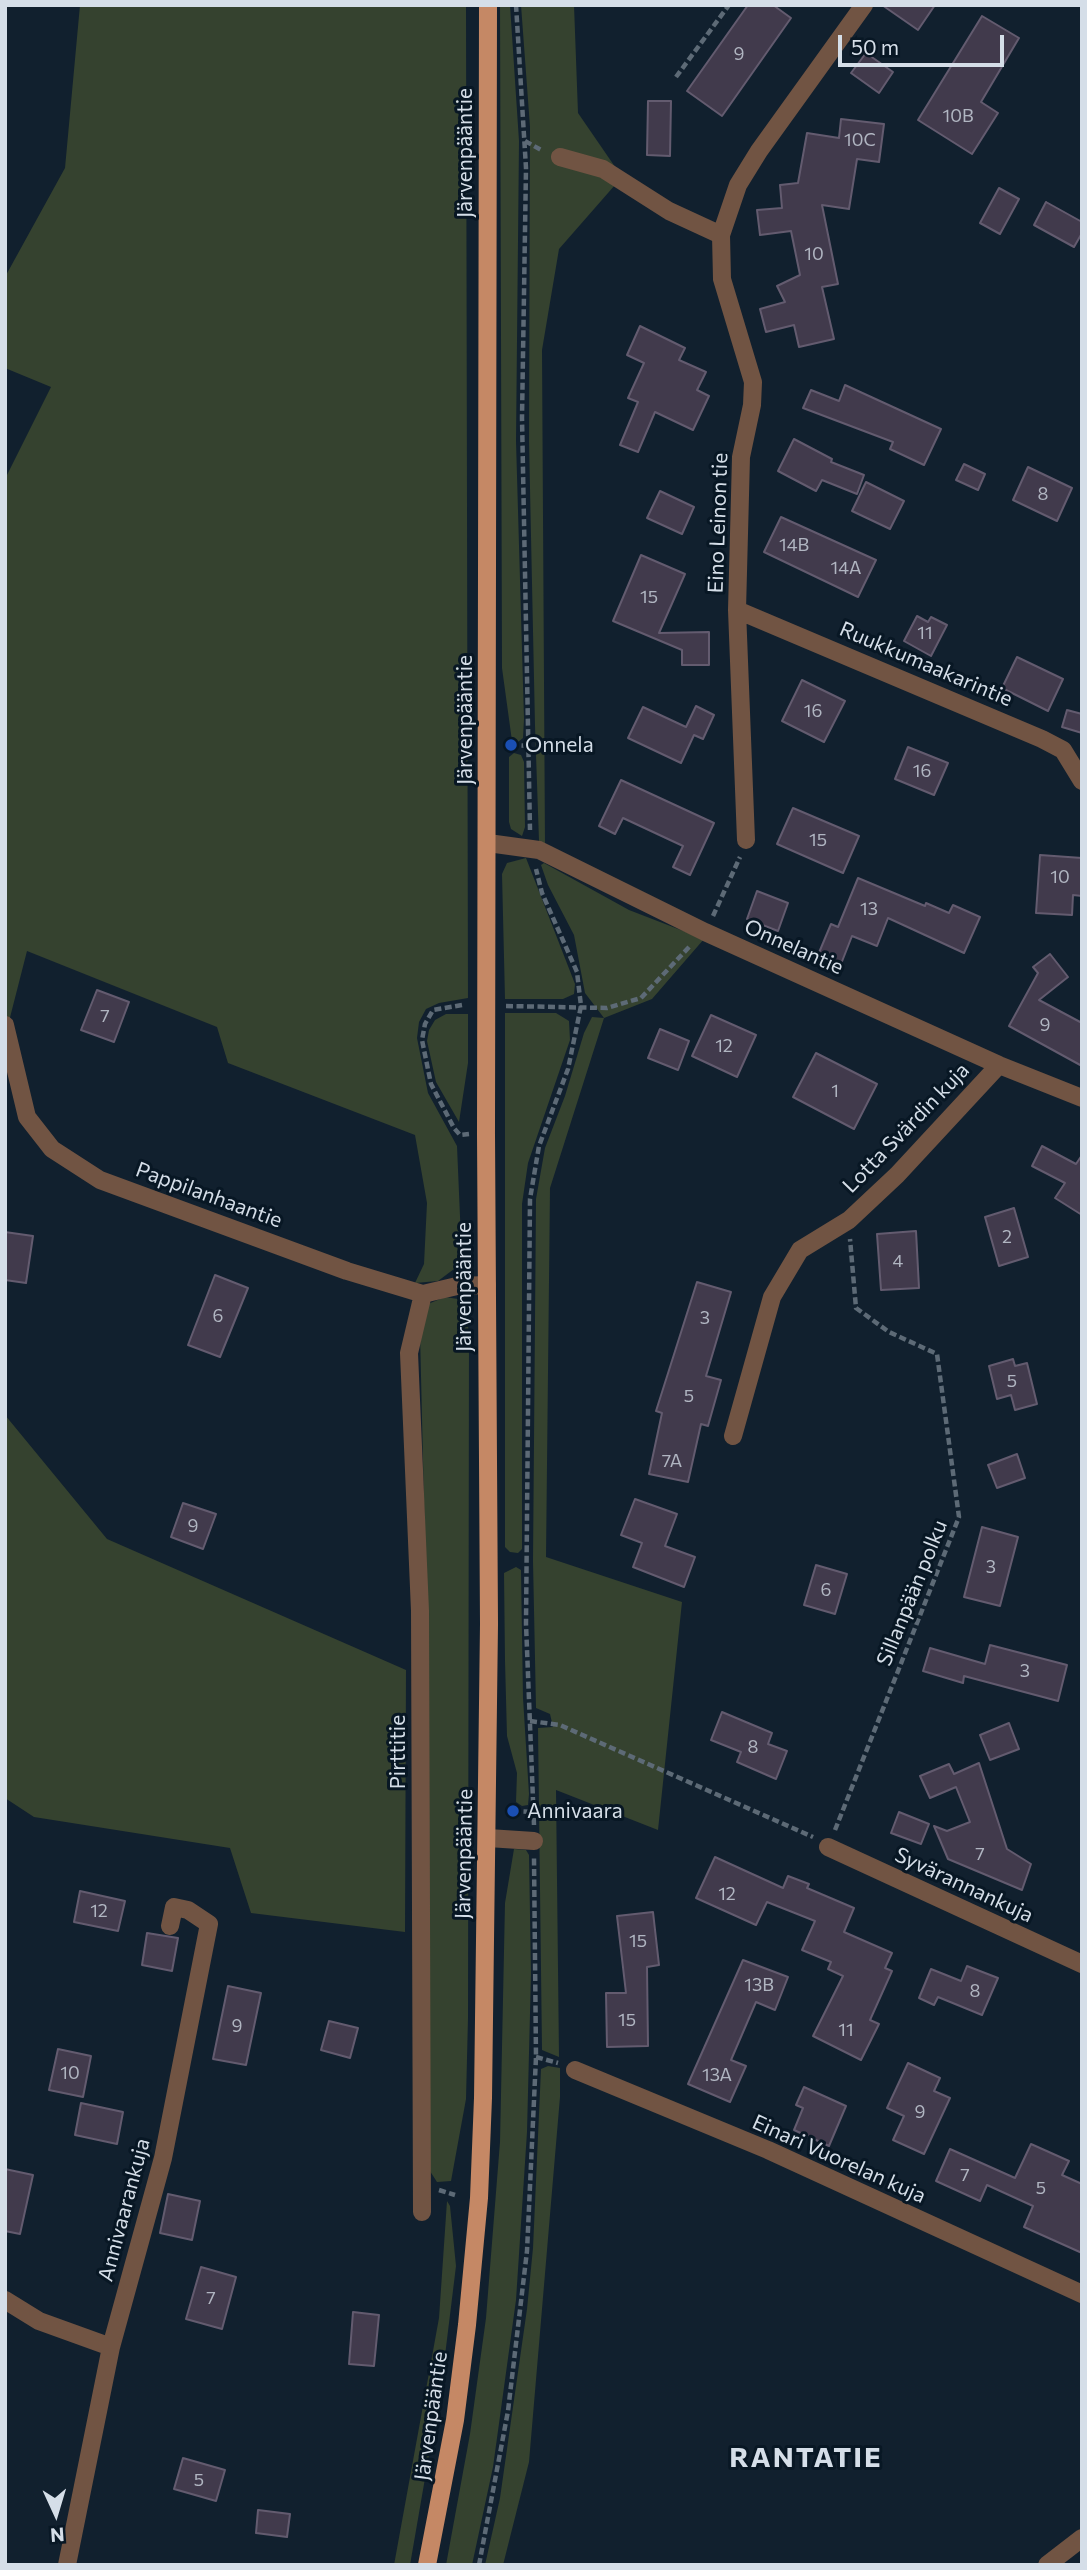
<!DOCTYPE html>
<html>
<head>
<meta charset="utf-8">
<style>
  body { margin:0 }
  #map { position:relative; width:1087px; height:2570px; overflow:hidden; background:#11202e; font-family:Commissioner,sans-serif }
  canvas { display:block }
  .frame { position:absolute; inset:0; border:7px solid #d5dee8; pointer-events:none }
  .north { position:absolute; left:21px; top:2479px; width:70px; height:70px; -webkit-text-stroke:5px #081724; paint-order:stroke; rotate:176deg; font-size:19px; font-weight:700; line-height:28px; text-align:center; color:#d5dee8 }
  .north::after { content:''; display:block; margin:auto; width:24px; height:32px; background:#d5dee8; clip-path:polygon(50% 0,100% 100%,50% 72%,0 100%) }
  .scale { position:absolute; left:838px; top:35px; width:166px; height:32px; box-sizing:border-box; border:4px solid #d5dee8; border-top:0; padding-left:9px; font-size:21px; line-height:24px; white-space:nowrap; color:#d5dee8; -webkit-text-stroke:5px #081724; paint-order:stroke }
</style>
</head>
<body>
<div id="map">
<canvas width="1087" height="2570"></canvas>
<div class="frame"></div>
<div class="north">N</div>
<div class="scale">50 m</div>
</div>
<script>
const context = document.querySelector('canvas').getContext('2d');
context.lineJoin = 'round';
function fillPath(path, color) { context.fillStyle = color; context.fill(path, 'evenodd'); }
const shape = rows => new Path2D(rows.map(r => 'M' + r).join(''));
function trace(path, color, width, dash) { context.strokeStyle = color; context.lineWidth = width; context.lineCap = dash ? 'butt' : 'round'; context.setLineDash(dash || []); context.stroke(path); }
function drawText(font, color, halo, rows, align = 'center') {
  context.font = font + ' Commissioner,sans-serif'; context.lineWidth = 6; context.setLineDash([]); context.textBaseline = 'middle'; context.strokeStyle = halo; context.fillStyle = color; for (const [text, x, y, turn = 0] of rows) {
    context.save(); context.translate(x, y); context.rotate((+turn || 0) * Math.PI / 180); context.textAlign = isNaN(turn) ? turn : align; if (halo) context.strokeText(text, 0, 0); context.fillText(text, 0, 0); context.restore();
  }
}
const green = shape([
  [80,5,466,5,468,998,439,1003,426,1009,419,1022,417,1038,428,1093,457,1146,462,1263,438,1281,415,1283,424,1264,427,1203,415,1135,228,1063,217,1027,27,951,5,1037,5,479,51,387,5,368,5,277,65,168],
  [500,5,510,5,519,141,516,441,524,719,523,738,518,742,512,741,502,668],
  [521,5,574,5,578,113,622,177,559,249,542,350,545,846,539,841,535,726,529,441,530,127],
  [514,753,521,755,524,762,525,827,522,836,511,829,509,822,509,757],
  [526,858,575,984,574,994,563,999,505,999,502,874,507,863],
  [544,863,629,910,704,939,652,999,604,1018,550,1188,546,1557,682,1602,658,1830,556,1790,559,2057,542,2050,538,1728,553,1727,550,1714,536,1708,533,1561,536,1199,545,1148,565,1096,584,1033,592,1017,604,1018,585,993,574,935,548,885,541,865],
  [505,1013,556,1013,569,1021,570,1040,528,1163,522,1204,522,1549,518,1553,510,1552,505,1547],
  [446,1014,468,1014,468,1063,459,1122,436,1082,427,1041,429,1030,435,1020],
  [445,1297,458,1299,466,1309,469,1335,468,2018,466,2099,451,2181,437,2182,428,2168,425,2105,429,1713,420,1334,428,1304],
  [5,1415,107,1539,406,1670,405,1932,251,1913,230,1848,34,1817,5,1798],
  [516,1567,521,1570,523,1698,529,1794,528,1805,522,1806,516,1802,517,1773,507,1736,505,1661,504,1573],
  [514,1849,526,1850,529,1855,531,1974,527,2132,516,2300,493,2467,472,2565,446,2565,470,2434,486,2318,500,2142,505,1903],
  [548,2066,560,2068,560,2097,529,2462,503,2565,485,2565,500,2498,527,2309,533,2248,541,2069],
  [447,2201,450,2206,456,2266,442,2380,410,2565,394,2565,439,2318]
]);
const building = shape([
  [748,5,773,5,791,18,722,116,687,91,748,5],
  [882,5,935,5,918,30,882,5],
  [982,16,1019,38,981,102,998,113,972,154,918,120,982,16],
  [866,53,893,72,879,93,851,73,866,53],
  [648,101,671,101,670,156,647,155,648,101],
  [841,119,884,124,879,162,857,159,849,209,822,205,838,284,822,287,834,339,799,347,794,325,766,332,760,309,785,302,777,286,800,275,791,231,760,235,757,210,782,208,780,185,798,183,807,133,839,138,841,119],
  [999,188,1019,199,1000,234,980,223,999,188],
  [1046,202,1082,222,1082,233,1074,247,1034,225,1046,202],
  [640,326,685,348,679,360,706,372,697,390,709,396,693,430,655,412,638,452,620,445,638,402,628,398,644,363,627,355,640,326],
  [845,385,941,429,924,465,890,449,893,442,803,408,811,390,839,401,845,385],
  [794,439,832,459,831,462,864,475,857,494,822,480,816,491,778,471,794,439],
  [964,464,985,474,978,490,956,480,964,464],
  [1028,467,1072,488,1057,521,1013,500,1028,467],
  [866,482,904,501,890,529,852,511,866,482],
  [660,491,694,507,682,534,647,518,660,491],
  [781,517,876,560,858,597,764,552,781,517],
  [641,555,685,574,659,633,709,632,709,665,682,665,682,650,613,621,641,555],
  [917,616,928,622,931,617,947,625,931,656,904,641,917,616],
  [1017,657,1063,679,1048,711,1002,688,1017,657],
  [802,680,845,701,824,742,782,721,802,680],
  [696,706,714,715,703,739,694,735,681,763,628,738,643,707,686,727,696,706],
  [1067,710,1082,714,1082,733,1062,727,1067,710],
  [908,747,948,763,934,795,895,779,908,747],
  [621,780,714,823,690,875,673,867,683,846,623,818,615,834,599,826,621,780],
  [793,808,859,836,843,873,777,844,793,808],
  [1040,855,1082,858,1082,896,1073,895,1072,915,1036,913,1040,855],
  [858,878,925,906,926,903,949,913,953,905,980,917,964,953,888,918,877,946,852,936,841,964,818,955,831,924,838,927,858,878],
  [757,891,788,903,778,931,747,919,757,891],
  [1050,954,1068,977,1039,1000,1082,1023,1082,1066,1009,1026,1038,973,1033,967,1050,954],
  [97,990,129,1002,114,1042,81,1030,97,990],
  [711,1015,756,1035,737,1077,692,1056,711,1015],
  [660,1029,689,1041,678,1070,648,1058,660,1029],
  [816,1053,877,1084,854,1129,793,1097,816,1053],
  [1042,1146,1076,1164,1082,1155,1082,1215,1055,1198,1065,1183,1032,1166,1042,1146],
  [1014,1208,1028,1257,999,1266,985,1217,1014,1208],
  [916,1231,919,1288,881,1290,877,1234,916,1231],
  [5,1232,33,1236,26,1283,5,1280,5,1232],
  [215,1275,248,1288,220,1357,188,1345,215,1275],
  [697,1282,731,1292,706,1376,721,1380,708,1426,701,1424,688,1482,649,1474,662,1413,656,1411,697,1282],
  [1013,1359,1015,1366,1027,1363,1037,1404,1015,1410,1011,1395,997,1399,989,1366,1013,1359],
  [1017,1454,1025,1478,997,1488,988,1465,1017,1454],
  [635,1499,677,1514,665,1546,695,1557,684,1587,633,1567,642,1543,621,1535,635,1499],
  [183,1503,216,1514,203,1549,171,1537,183,1503],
  [982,1527,1018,1537,1000,1606,964,1597,982,1527],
  [816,1565,847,1574,835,1614,804,1605,816,1565],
  [990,1645,1067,1665,1058,1701,964,1676,963,1683,923,1671,930,1648,985,1664,990,1645],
  [722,1712,772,1733,768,1744,787,1751,776,1779,737,1762,741,1752,711,1740,722,1712],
  [1009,1723,1019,1749,990,1760,980,1735,1009,1723],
  [979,1763,1007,1849,1031,1864,1022,1890,948,1859,934,1826,947,1831,970,1822,956,1787,930,1798,920,1776,949,1764,954,1774,979,1763],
  [899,1812,929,1824,921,1844,891,1833,899,1812],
  [715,1857,783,1888,788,1876,809,1884,807,1888,854,1908,844,1932,892,1953,885,1968,892,1971,870,2020,879,2024,861,2060,813,2036,843,1976,828,1969,831,1962,802,1950,815,1921,767,1902,756,1925,696,1898,715,1857],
  [80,1891,125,1901,118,1931,74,1922,80,1891],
  [653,1912,659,1965,647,1967,648,2046,607,2047,606,1993,626,1993,617,1916,653,1912],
  [147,1933,178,1938,172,1971,142,1965,147,1933],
  [743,1960,788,1977,775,2010,756,2002,731,2060,746,2066,730,2102,688,2084,743,1960],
  [967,1966,998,1978,982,2015,938,1997,934,2005,919,1998,931,1969,961,1981,967,1966],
  [228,1986,261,1993,246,2065,213,2059,228,1986],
  [329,2021,358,2028,350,2058,321,2050,329,2021],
  [58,2049,91,2056,83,2097,49,2090,58,2049],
  [908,2063,940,2078,934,2091,950,2098,924,2154,893,2140,904,2116,887,2108,908,2063],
  [804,2087,846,2106,829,2146,794,2130,803,2108,796,2105,804,2087],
  [81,2103,123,2112,117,2144,75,2135,81,2103],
  [1031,2144,1069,2161,1062,2175,1082,2184,1082,2253,1024,2227,1033,2206,987,2185,980,2201,936,2181,950,2149,1015,2178,1031,2144],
  [5,2169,33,2175,20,2234,5,2231,5,2169],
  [168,2194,200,2201,192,2240,160,2233,168,2194],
  [201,2267,236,2277,222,2329,186,2319,201,2267],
  [353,2312,379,2315,374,2366,349,2364,353,2312],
  [183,2458,225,2470,216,2501,174,2489,183,2458],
  [258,2510,290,2514,287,2537,256,2533,258,2510]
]);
const path = shape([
  [516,5,526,168,522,418,530,830],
  [676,77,729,5],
  [525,141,543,151],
  [511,745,529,746],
  [713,916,740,857],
  [462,1005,433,1010,425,1024,422,1040,431,1084,454,1128,460,1135,469,1134],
  [506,1006,607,1008,641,998,691,945],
  [530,1721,560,1725,813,1837],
  [513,1811,534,1812],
  [534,1825,526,1624,530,1199,539,1146,568,1069,581,1006,577,972,542,893,536,869],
  [835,1830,959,1517,937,1354,889,1332,856,1308,850,1239],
  [536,2057,558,2063],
  [439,2190,455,2195],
  [479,2565,508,2411,527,2251,536,2057,534,1858]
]);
const minor = shape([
  [560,157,603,169,669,211,721,235],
  [737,610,1042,739,1063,750,1082,781],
  [746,840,737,610,741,457,752,405,753,382,722,279,721,235,738,185,759,151,864,5],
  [488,843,539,850,705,932,999,1065,1082,1098],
  [5,1025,27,1117,52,1149,100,1180,347,1271,423,1294,457,1286,487,1285],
  [733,1436,772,1297,800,1250,849,1220,897,1175,999,1065],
  [488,1838,534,1841],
  [828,1847,1082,1964],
  [575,2070,768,2150,1082,2294],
  [422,2212,420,1611,409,1353,423,1294],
  [5,2300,39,2321,111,2347],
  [67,2565,111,2347,163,2158,209,1924,188,1910,174,1907,170,1926],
  [1047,2565,1082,2538]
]);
const major = shape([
  [427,2565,455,2420,467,2325,479,2198,483,2098,489,1624,486,1134,488,5]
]);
const markers = [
  [511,745,7,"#1a4fb4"],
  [513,1811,7,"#1a4fb4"]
];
const numberNames = [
  ["9",739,54],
  ["10B",958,116],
  ["10C",860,140],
  ["10",814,254],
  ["8",1043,494],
  ["14B",794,545],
  ["14A",846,568],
  ["15",649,597],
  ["11",925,633],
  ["16",813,711],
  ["16",922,771],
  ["15",818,840],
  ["10",1060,877],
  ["13",869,909],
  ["7",105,1016],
  ["9",1045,1025],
  ["12",724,1046],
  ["1",835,1091],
  ["2",1007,1237],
  ["4",898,1261],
  ["6",218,1316],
  ["3",705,1318],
  ["5",1012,1381],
  ["5",689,1396],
  ["7A",672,1461],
  ["9",193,1526],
  ["3",991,1567],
  ["6",826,1590],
  ["3",1025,1671],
  ["8",753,1747],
  ["7",980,1854],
  ["12",727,1894],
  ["12",99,1911],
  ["15",638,1941],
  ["13B",759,1985],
  ["8",975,1991],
  ["15",627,2020],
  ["9",237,2026],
  ["11",846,2030],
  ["10",70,2073],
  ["13A",717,2075],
  ["9",920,2112],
  ["7",965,2175],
  ["5",1041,2188],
  ["7",211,2298],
  ["5",199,2480]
];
const streetNames = [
  ["Järvenpääntie",465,153,-90],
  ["Eino Leinon tie",718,523,-88],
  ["Ruukkumaakarintie",926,664,23],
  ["Järvenpääntie",465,720,-90],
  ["Onnelantie",794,947,24],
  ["Lotta Svärdin kuja",906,1128,-46],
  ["Pappilanhaantie",209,1195,20],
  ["Järvenpääntie",464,1287,-90],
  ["Sillanpään polku",912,1593,-68],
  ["Pirttitie",398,1752,-90],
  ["Järvenpääntie",464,1854,-89],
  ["Syvärannankuja",964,1885,25],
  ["Einari Vuorelan kuja",839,2159,24],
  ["Annivaarankuja",124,2210,-75],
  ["Järvenpääntie",431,2416,-82]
];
const poiNames = [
  ["Onnela",525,745],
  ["Annivaara",527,1811]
];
const districtNames = [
  ["RANTATIE",806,2458]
];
fillPath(green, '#35422f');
fillPath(building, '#413a4c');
trace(building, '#635b6f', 2);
trace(path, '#5d6a76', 4.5, [7, 3.5]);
trace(minor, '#715443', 18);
trace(major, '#c58865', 18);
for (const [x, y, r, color] of markers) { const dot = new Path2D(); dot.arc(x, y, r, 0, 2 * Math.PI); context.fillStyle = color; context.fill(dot); trace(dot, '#081724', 2.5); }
drawText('18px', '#b0b5c1', null, numberNames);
drawText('21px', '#d5dee8', '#081724', streetNames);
drawText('21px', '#d5dee8', '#081724', poiNames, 'left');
context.letterSpacing = '2px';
drawText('bold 28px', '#d5dee8', '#081724', districtNames);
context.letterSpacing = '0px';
</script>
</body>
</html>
